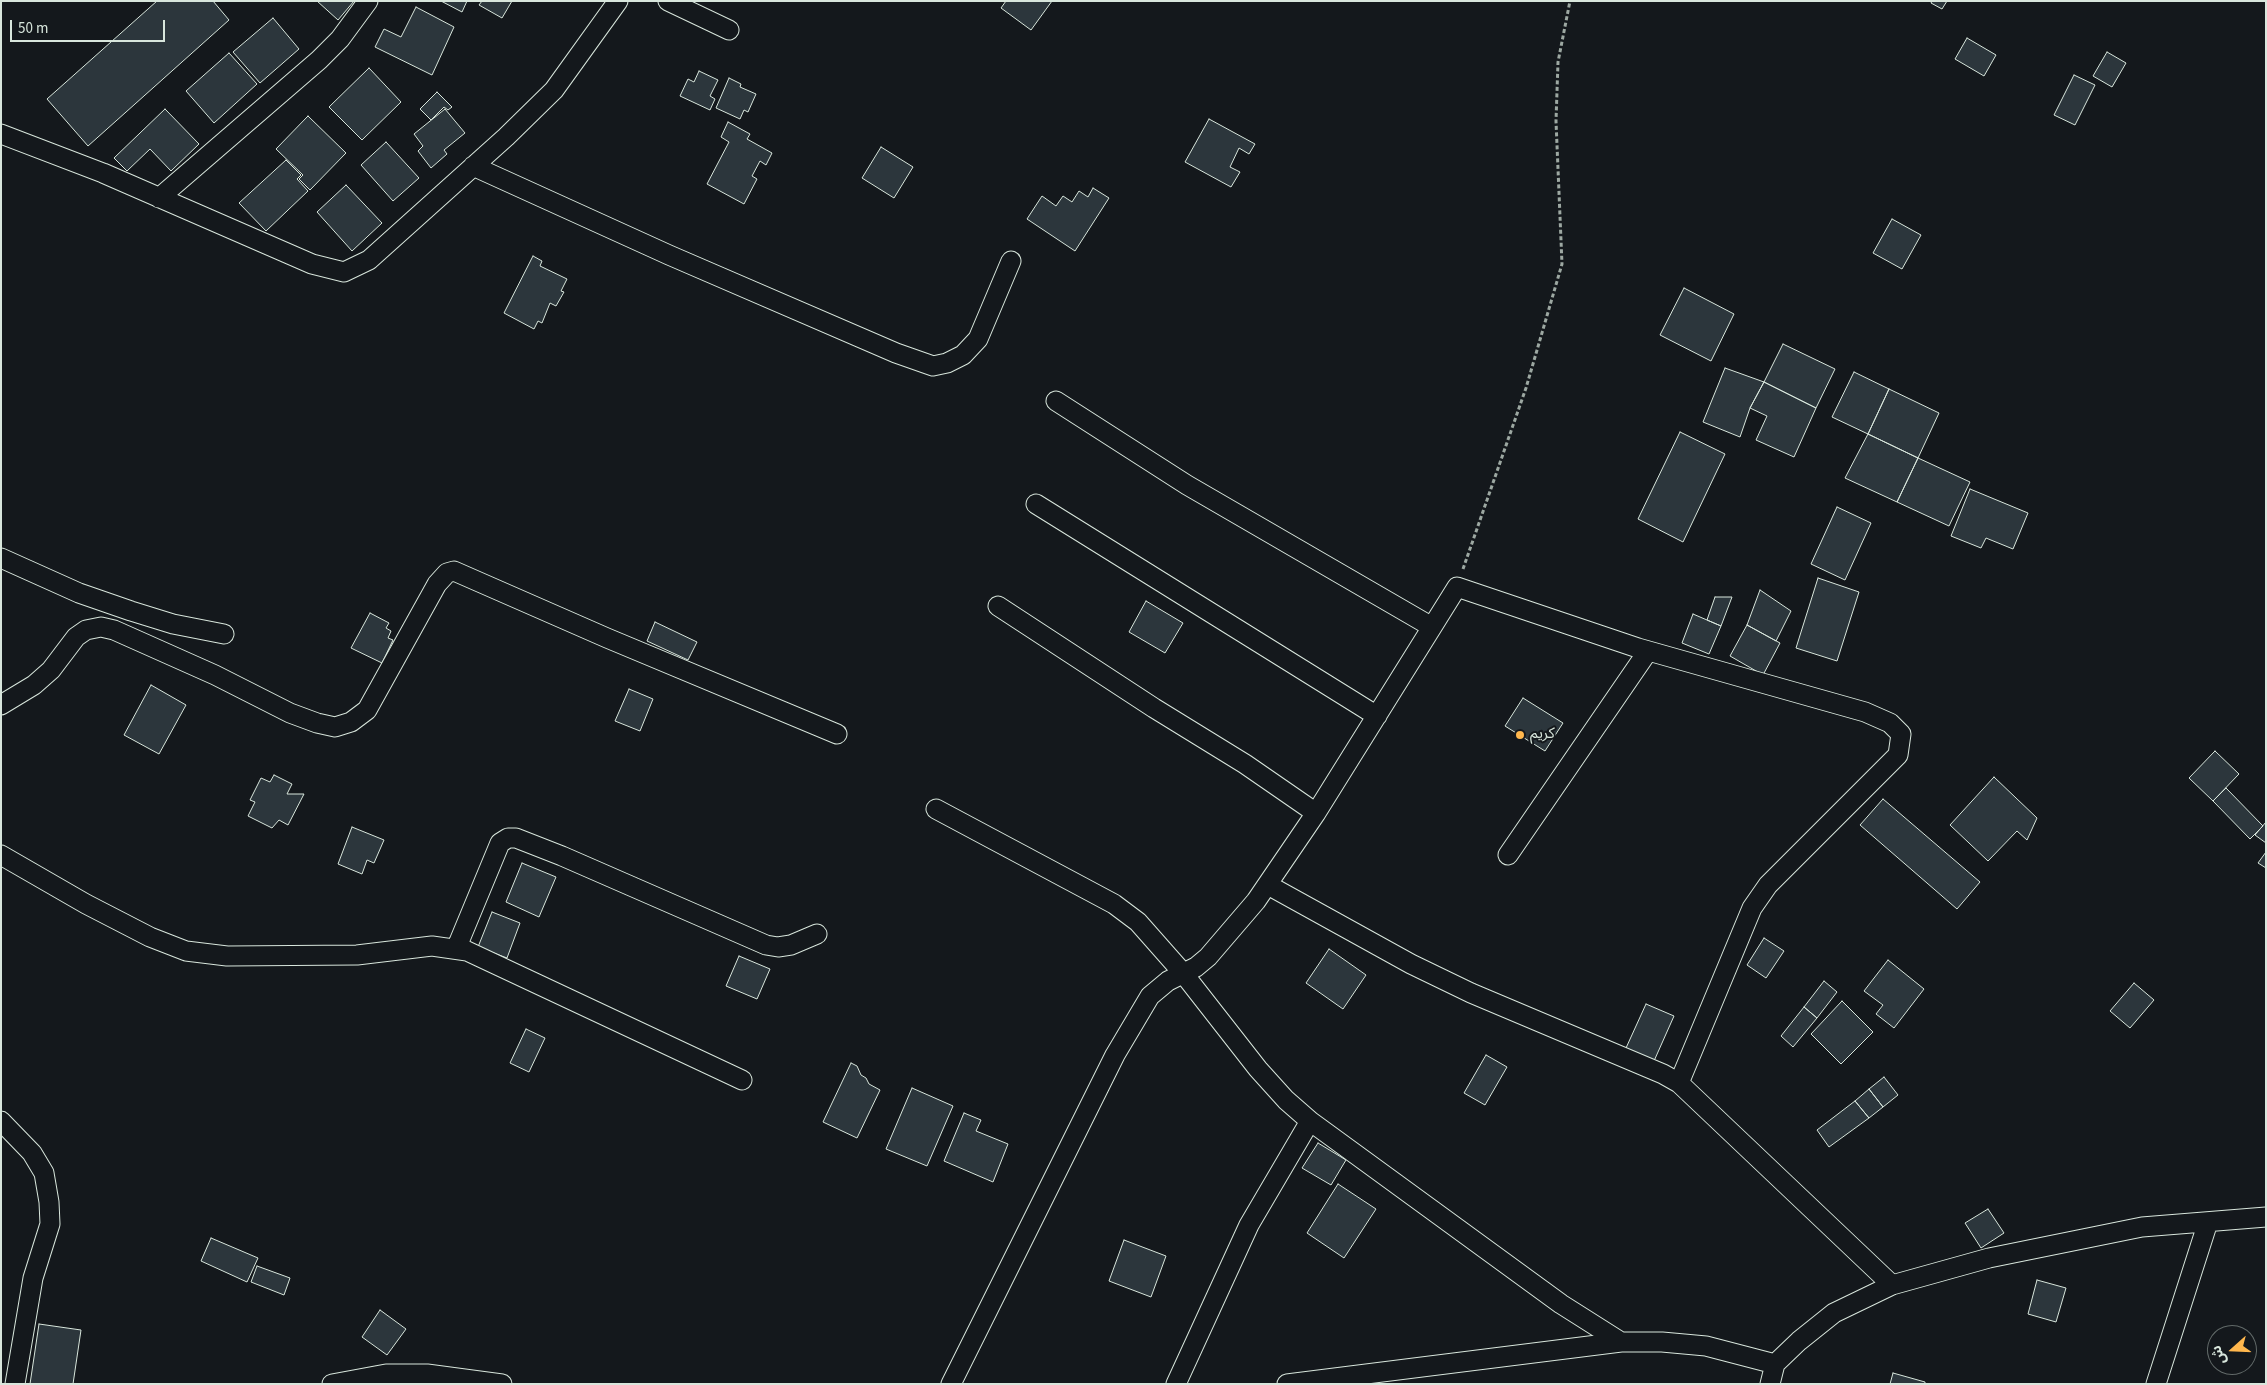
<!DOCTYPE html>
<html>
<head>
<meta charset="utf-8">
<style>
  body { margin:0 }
  #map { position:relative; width:2267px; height:1385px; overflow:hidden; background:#14181c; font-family:"Source Sans 3","Noto Sans Arabic",sans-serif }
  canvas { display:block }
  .frame { position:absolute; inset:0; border:2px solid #d8e6dc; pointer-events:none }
  .north { position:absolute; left:2207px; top:1325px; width:50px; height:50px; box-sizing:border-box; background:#14181c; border:1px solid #626a69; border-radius:50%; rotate:250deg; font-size:14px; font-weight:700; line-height:20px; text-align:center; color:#d8e6dc }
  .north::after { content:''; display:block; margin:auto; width:18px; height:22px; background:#ffb74d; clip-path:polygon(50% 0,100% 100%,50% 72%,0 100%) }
  .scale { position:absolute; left:10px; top:20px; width:155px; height:22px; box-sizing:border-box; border:2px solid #d8e6dc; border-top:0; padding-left:6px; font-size:15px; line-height:18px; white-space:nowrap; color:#d8e6dc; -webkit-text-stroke:4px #14181c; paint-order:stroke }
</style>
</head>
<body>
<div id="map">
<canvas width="2267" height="1385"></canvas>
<div class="frame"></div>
<div class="north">ش</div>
<div class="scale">50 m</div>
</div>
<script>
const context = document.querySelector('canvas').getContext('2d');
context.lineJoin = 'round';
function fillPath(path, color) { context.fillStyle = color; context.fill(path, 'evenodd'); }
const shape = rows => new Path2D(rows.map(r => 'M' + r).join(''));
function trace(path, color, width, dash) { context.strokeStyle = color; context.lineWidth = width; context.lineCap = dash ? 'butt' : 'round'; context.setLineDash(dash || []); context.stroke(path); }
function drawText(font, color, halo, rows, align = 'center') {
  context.font = font + ' "Source Sans 3","Noto Sans Arabic",sans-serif'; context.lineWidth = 4; context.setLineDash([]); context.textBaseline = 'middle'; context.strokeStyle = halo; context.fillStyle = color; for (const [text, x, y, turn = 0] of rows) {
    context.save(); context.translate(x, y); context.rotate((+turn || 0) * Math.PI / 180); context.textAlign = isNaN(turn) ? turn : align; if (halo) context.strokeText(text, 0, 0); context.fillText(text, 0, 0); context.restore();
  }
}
const building = shape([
  [157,1,213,1,229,20,88,146,47,99,157,1],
  [317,1,354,1,338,20,317,1],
  [441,1,467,1,462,12,441,1],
  [482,1,512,1,502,18,479,5,482,1],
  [1006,1,1052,1,1031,30,1001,8,1006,1],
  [1932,1,1947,1,1942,9,1931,3,1932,1],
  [416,7,454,27,432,75,375,47,384,29,401,37,416,7],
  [273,18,299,49,260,83,233,52,273,18],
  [1967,38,1996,55,1984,76,1955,59,1967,38],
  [2107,52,2126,63,2112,87,2093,76,2107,52],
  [229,53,257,84,214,123,186,91,229,53],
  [369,68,401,102,362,140,329,107,369,68],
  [699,71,718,80,710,96,715,99,710,110,680,96,688,79,694,82,699,71],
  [2074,75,2095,85,2075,125,2054,115,2074,75],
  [729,78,741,84,740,87,756,94,748,112,744,110,740,119,716,108,729,78],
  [437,92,452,107,448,110,444,107,431,120,420,109,437,92],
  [165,109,199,144,171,171,150,149,127,171,114,158,165,109],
  [445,109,465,133,444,150,447,154,431,168,418,151,423,146,414,134,445,109],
  [308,116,346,153,310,190,299,179,303,175,276,149,308,116],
  [1209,119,1255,144,1249,154,1239,148,1230,167,1240,172,1231,187,1185,162,1209,119],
  [728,122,750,134,747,139,772,153,766,165,760,161,752,176,757,179,744,204,707,184,729,142,721,137,728,122],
  [386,142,419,178,393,201,361,165,386,142],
  [881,147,913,167,894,198,862,178,881,147],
  [286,160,301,175,297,179,308,191,266,231,239,203,286,160],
  [346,185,382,223,352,251,317,212,346,185],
  [1093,188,1109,198,1075,251,1027,219,1042,196,1056,206,1063,196,1072,202,1079,191,1088,197,1093,188],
  [1892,219,1921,235,1902,269,1873,253,1892,219],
  [533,256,542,261,540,266,567,279,561,291,564,292,556,306,550,303,542,323,538,321,534,329,504,313,533,256],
  [1684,288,1734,314,1711,361,1660,335,1684,288],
  [1783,344,1835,369,1816,408,1764,382,1783,344],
  [1725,368,1764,382,1750,408,1740,437,1703,422,1725,368],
  [1854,372,1889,389,1868,434,1832,417,1854,372],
  [1764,382,1816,408,1794,457,1756,440,1767,416,1750,408,1764,382],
  [1889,389,1939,413,1918,458,1868,434,1889,389],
  [1680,432,1725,454,1683,542,1638,519,1680,432],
  [1868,434,1918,458,1897,502,1845,478,1868,434],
  [1918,458,1970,482,1949,526,1897,502,1918,458],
  [1970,489,2028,513,2013,549,1986,538,1981,548,1951,536,1970,489],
  [1837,507,1871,523,1845,580,1811,564,1837,507],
  [1818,578,1859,592,1837,661,1796,648,1818,578],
  [1760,590,1791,611,1776,641,1747,625,1760,590],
  [1715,597,1732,597,1721,626,1707,620,1715,597],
  [1146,601,1183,623,1165,653,1129,632,1146,601],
  [370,613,389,623,386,628,391,631,388,638,393,640,382,663,351,648,370,613],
  [1693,614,1721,626,1709,654,1682,643,1693,614],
  [655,622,697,642,688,660,647,641,655,622],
  [1747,625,1780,643,1763,675,1730,656,1747,625],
  [151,685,186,705,159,754,124,735,151,685],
  [629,689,653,699,640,731,615,721,629,689],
  [1523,698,1563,723,1545,751,1505,726,1523,698],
  [2215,751,2239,774,2213,801,2189,778,2215,751],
  [274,775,292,784,287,794,304,794,288,825,279,820,272,828,248,816,255,802,250,800,261,778,270,782,274,775],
  [1994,777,2037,818,2027,840,2017,831,1988,861,1950,825,1994,777],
  [2226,788,2263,826,2250,839,2213,801,2226,788],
  [1883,799,1980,882,1957,909,1860,825,1883,799],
  [2266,822,2266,843,2255,835,2266,822],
  [352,827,384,840,374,863,367,860,362,874,338,864,352,827],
  [2266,852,2266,868,2258,863,2266,852],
  [522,863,556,877,539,917,506,902,522,863],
  [492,912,520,923,507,958,478,947,492,912],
  [1764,938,1784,951,1766,978,1747,965,1764,938],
  [1329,949,1366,975,1343,1009,1306,983,1329,949],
  [739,956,770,969,757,999,726,986,739,956],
  [1888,960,1924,989,1894,1028,1876,1014,1883,1005,1864,991,1888,960],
  [1824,981,1837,992,1817,1018,1804,1007,1824,981],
  [2134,983,2154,1000,2130,1028,2110,1011,2134,983],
  [1842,1001,1873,1032,1841,1064,1811,1034,1842,1001],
  [1646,1004,1674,1016,1654,1061,1626,1048,1646,1004],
  [1804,1007,1817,1018,1793,1047,1781,1036,1804,1007],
  [526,1029,545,1038,529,1072,510,1063,526,1029],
  [1486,1055,1507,1067,1485,1105,1464,1093,1486,1055],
  [851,1063,857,1066,861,1075,866,1078,869,1084,880,1090,857,1138,823,1122,851,1063],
  [1884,1077,1898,1095,1883,1107,1869,1089,1884,1077],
  [912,1088,953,1106,927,1166,886,1149,912,1088],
  [1869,1089,1883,1107,1869,1118,1855,1101,1869,1089],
  [1855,1101,1869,1118,1829,1147,1817,1130,1855,1101],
  [964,1113,981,1120,976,1131,1008,1144,993,1182,944,1161,964,1113],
  [1318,1143,1346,1160,1331,1185,1302,1168,1318,1143],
  [1338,1184,1376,1209,1344,1258,1307,1233,1338,1184],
  [1988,1209,2004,1233,1981,1248,1965,1223,1988,1209],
  [211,1238,258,1258,247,1282,201,1261,211,1238],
  [1124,1240,1166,1256,1151,1297,1109,1281,1124,1240],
  [257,1266,290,1278,284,1295,251,1282,257,1266],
  [2037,1280,2066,1288,2056,1322,2028,1314,2037,1280],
  [380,1310,406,1329,387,1355,362,1337,380,1310],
  [39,1324,81,1330,73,1384,30,1384,39,1324],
  [1893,1373,1925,1382,1925,1384,1890,1384,1893,1373]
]);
const path = shape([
  [1463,569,1526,388,1562,264,1556,121,1558,62,1570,1]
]);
const street = shape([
  [668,1,729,30],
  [1,134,103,173,312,264,344,272,369,260,506,137,554,90,618,1],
  [473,166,669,255,896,353,933,366,947,363,963,355,978,339,1011,261],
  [159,198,319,60,340,39,368,1],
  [1056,401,1187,485,1432,627],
  [1036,504,1377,716],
  [1,558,79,593,131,611,173,624,224,634],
  [998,606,1154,708,1245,764,1316,813],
  [1,705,34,685,51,670,76,637,86,630,101,627,114,630,215,675,290,713,317,723,335,727,351,722,367,710,437,584,447,573,454,571,607,638,837,734],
  [936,809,1114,904,1138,922,1183,973,1258,1069,1286,1100,1310,1121,1249,1225,1176,1384],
  [1,855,86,904,150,937,186,951,227,956,357,955,432,946,467,951,742,1080],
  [1508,855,1648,651],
  [1268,885,1411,964,1471,993,1663,1074,1679,1083,1892,1285],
  [456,949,500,843,508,838,516,838,562,856,766,945,778,947,791,945,817,934],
  [1,1121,32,1153,44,1173,49,1202,50,1224,33,1278,15,1384],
  [1310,1121,1561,1304,1621,1342],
  [332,1384,386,1374,427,1374,502,1384],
  [951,1384,1115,1055,1150,996,1168,981,1196,967,1208,957,1256,901,1316,813,1457,587,1638,648,1865,712,1890,723,1901,734,1898,755,1768,885,1752,908,1679,1083],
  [1287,1384,1621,1342,1662,1342,1706,1346,1775,1364],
  [1770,1384,1775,1364,1799,1341,1834,1313,1892,1285,1989,1258,2142,1227,2266,1217],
  [2156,1384,2208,1222]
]);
const markers = [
  [1520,735,5,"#ffb74d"]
];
const poiNames = [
  ["كريم",1530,735]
];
fillPath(building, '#2c363c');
trace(building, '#d8e6dc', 1);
trace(street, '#d8e6dc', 21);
trace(path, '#9da8a2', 3, [4, 2.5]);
trace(street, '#14181c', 19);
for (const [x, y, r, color] of markers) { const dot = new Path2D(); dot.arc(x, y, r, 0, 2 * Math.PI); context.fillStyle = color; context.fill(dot); trace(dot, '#14181c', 2); }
drawText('15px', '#d8e6dc', '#14181c', poiNames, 'left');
</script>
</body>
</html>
